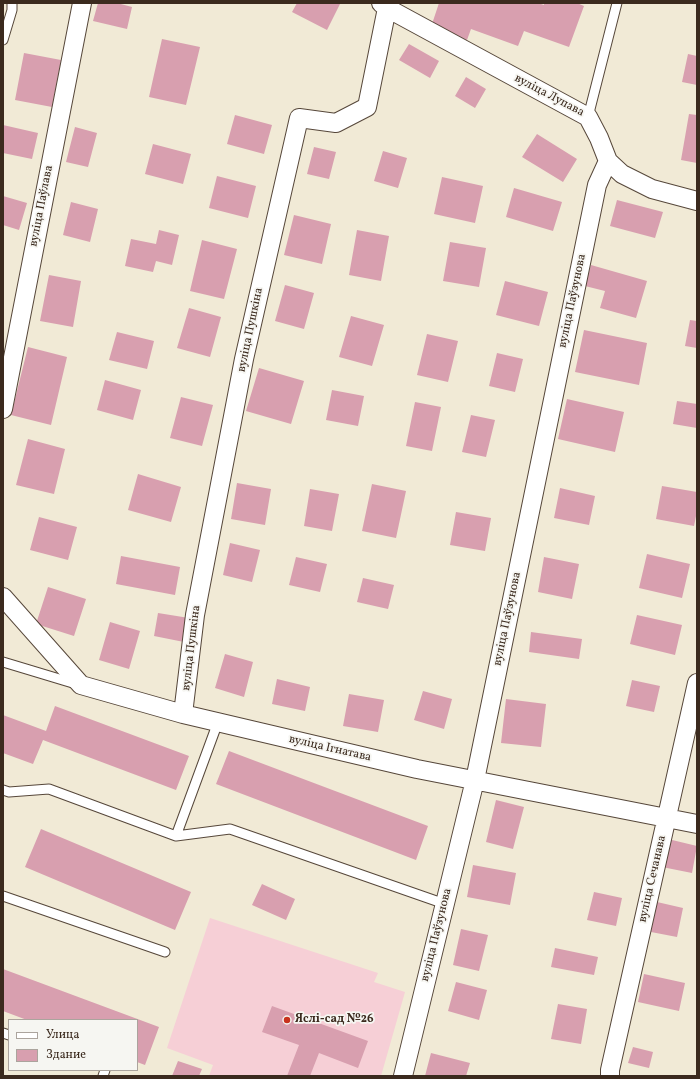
<!DOCTYPE html>
<html>
<head>
<meta charset="utf-8">
<style>
  body { margin:0 }
  #map { position:relative; width:700px; height:1079px; overflow:hidden; background:#f1ead6; font-family:Vollkorn,serif }
  canvas { display:block }
  .frame { position:absolute; inset:0; border:4px solid #3b2a1e; pointer-events:none }
  .legend { position:absolute; left:8px; top:1019px; width:130px; height:52px; box-sizing:border-box; background:#f6f6f2; border:1px solid #aba49d; margin:0; padding:5px 7px; list-style:none; font-size:12px; color:#3b2a1e }
  .legend li { display:flex; align-items:center; gap:8px; height:20px }
  .legend b { width:20px; border:1px solid #aba49d }
</style>
</head>
<body>
<div id="map">
<canvas width="700" height="1079"></canvas>
<div class="frame"></div>
<ul class="legend">
<li><b style="height:5px;background:#fff"></b>Улица</li>
<li><b style="height:11px;background:#d89faf"></b>Здание</li>
</ul>
</div>
<script>
const context = document.querySelector('canvas').getContext('2d');
context.lineJoin = 'round';
function fillPath(path, color) { context.fillStyle = color; context.fill(path, 'evenodd'); }
const shape = rows => new Path2D(rows.map(r => 'M' + r).join(''));
function trace(path, color, width, dash) { context.strokeStyle = color; context.lineWidth = width; context.lineCap = dash ? 'butt' : 'round'; context.setLineDash(dash || []); context.stroke(path); }
function drawText(font, color, halo, rows, align = 'center') {
  context.font = font + ' Vollkorn,serif'; context.lineWidth = 3.5; context.setLineDash([]); context.textBaseline = 'middle'; context.strokeStyle = halo; context.fillStyle = color; for (const [text, x, y, turn = 0] of rows) {
    context.save(); context.translate(x, y); context.rotate((+turn || 0) * Math.PI / 180); context.textAlign = isNaN(turn) ? turn : align; if (halo) context.strokeText(text, 0, 0); context.fillText(text, 0, 0); context.restore();
  }
}
const built = shape([
  [210,918,378,973,374,982,405,992,381,1076,209,1076,213,1065,167,1048]
]);
const building = shape([
  [98,3,117,3,132,7,127,29,93,21],
  [297,3,337,3,340,4,327,30,292,12],
  [439,3,538,3,544,5,544,3,577,3,584,6,569,47,524,31,518,46,471,29,467,40,431,27],
  [162,39,200,47,186,105,149,97],
  [409,44,439,61,430,78,399,60],
  [24,53,61,60,52,107,15,100],
  [688,54,697,56,697,85,682,82],
  [466,77,486,89,475,108,455,96],
  [689,114,697,115,697,163,681,160],
  [235,115,272,125,264,154,227,144],
  [3,125,38,133,32,159,3,153],
  [75,127,97,133,88,167,66,162],
  [537,134,577,159,563,182,522,157],
  [153,144,191,154,183,184,145,174],
  [314,147,336,152,329,179,307,174],
  [383,151,407,158,398,188,374,181],
  [217,176,256,186,248,218,209,208],
  [442,177,483,186,475,223,434,214],
  [514,188,562,202,553,231,506,217],
  [3,196,27,203,19,230,3,225],
  [617,200,663,212,655,238,610,226],
  [71,202,98,209,90,242,63,235],
  [294,215,331,224,322,264,284,255],
  [159,230,179,235,172,265,156,261,153,272,125,266,131,239,156,244],
  [357,230,389,236,381,281,349,275],
  [202,240,237,249,224,299,190,291],
  [450,242,486,248,479,287,443,281],
  [591,265,647,281,636,318,600,308,605,291,585,286],
  [49,275,81,281,73,327,40,321],
  [505,281,548,292,539,326,496,315],
  [285,285,314,293,304,329,275,321],
  [189,308,221,317,210,357,177,348],
  [351,316,384,325,372,366,339,357],
  [690,320,697,321,697,348,685,346],
  [584,330,647,343,639,385,575,372],
  [117,332,154,341,147,369,109,360],
  [427,334,458,341,448,382,417,375],
  [28,347,67,357,51,425,11,415],
  [497,353,523,359,515,392,489,386],
  [259,368,304,381,291,424,246,411],
  [105,380,141,390,133,420,97,410],
  [332,390,364,396,358,426,326,420],
  [181,397,213,405,202,446,170,438],
  [567,399,624,412,615,452,558,439],
  [677,401,697,404,697,428,673,424],
  [415,402,441,407,432,451,406,446],
  [471,415,495,420,486,457,462,452],
  [28,439,65,449,54,494,16,485],
  [138,474,181,487,171,522,128,510],
  [237,483,271,489,265,525,231,519],
  [372,484,406,491,396,538,362,531],
  [662,486,697,492,697,511,694,526,656,519],
  [560,488,595,496,589,525,554,518],
  [310,489,339,494,332,531,304,526],
  [456,512,491,518,485,551,450,545],
  [39,517,77,527,68,560,30,550],
  [230,543,260,550,252,582,223,575],
  [647,554,690,564,682,598,639,588],
  [121,556,180,567,175,595,116,584],
  [296,557,327,564,320,592,289,585],
  [544,557,579,564,572,599,538,592],
  [363,578,394,585,388,609,357,602],
  [48,587,86,599,74,636,36,624],
  [158,613,189,618,184,642,154,636],
  [637,615,682,625,675,655,630,644],
  [110,622,140,631,129,669,99,660],
  [531,632,582,639,579,659,529,652],
  [225,654,253,662,244,697,215,688],
  [277,679,310,687,305,711,272,704],
  [632,680,660,686,654,712,626,706],
  [423,691,452,699,444,729,414,720],
  [349,694,384,700,378,732,343,726],
  [506,699,546,704,541,747,501,743],
  [55,706,189,756,176,790,43,740,33,764,3,753,3,715,46,731],
  [229,751,428,826,416,860,216,784],
  [496,800,524,807,513,849,486,842],
  [41,829,191,892,175,930,25,867],
  [668,839,697,846,692,873,662,867],
  [473,865,516,873,510,905,467,897],
  [262,884,295,899,286,920,252,905],
  [594,892,622,898,616,926,587,920],
  [657,902,683,908,677,937,651,932],
  [461,929,488,935,479,971,453,965],
  [555,948,598,957,594,975,551,967],
  [3,969,159,1027,145,1065,137,1062,137,1020,27,1020,3,1011],
  [644,974,685,983,679,1011,638,1002],
  [456,982,487,990,479,1020,448,1011],
  [558,1004,587,1009,581,1044,551,1039],
  [272,1006,368,1041,358,1068,319,1053,310,1076,287,1076,299,1045,262,1032],
  [633,1047,653,1052,649,1068,628,1063],
  [431,1053,470,1063,466,1076,425,1076],
  [178,1061,202,1069,199,1076,172,1076]
]);
const lane = shape([
  [3,40,12,10,12,3],
  [588,117,617,3],
  [3,662,76,684],
  [3,790,9,792,49,789,176,836,230,829,445,904],
  [176,836,218,722],
  [3,896,165,952],
  [3,1033,9,1035],
  [103,1076,105,1070]
]);
const street = shape([
  [381,3,387,8,588,117,599,138,608,161,622,174,652,189,697,201],
  [3,409,82,3],
  [3,597,81,685,183,714,417,769,697,824],
  [183,714,195,615,244,359,299,118,336,123,367,107,387,8],
  [403,1076,475,780,597,185,608,161],
  [610,1076,610,1070,697,683]
]);
const markers = [
  [287,1020,4,"#c8321e"]
];
const streetNames = [
  ["вуліца Лупава",549,96,28],
  ["вуліца Паўлава",42,206,-79],
  ["вуліца Паўзунова",573,301,-78],
  ["вуліца Пушкіна",251,330,-78],
  ["вуліца Паўзунова",508,619,-78],
  ["вуліца Пушкіна",192,648,-83],
  ["вуліца Ігнатава",330,749,13],
  ["вуліца Сечанава",653,879,-77],
  ["вуліца Паўзунова",437,935,-76]
];
const poiNames = [
  ["Яслі-сад №26",295,1020]
];
fillPath(built, '#f6cfd6');
fillPath(building, '#d89faf');
trace(lane, '#56473a', 11);
trace(street, '#56473a', 20);
trace(lane, '#fff', 9);
trace(street, '#fff', 18);
for (const [x, y, r, color] of markers) { const dot = new Path2D(); dot.arc(x, y, r, 0, 2 * Math.PI); context.fillStyle = color; context.fill(dot); trace(dot, '#f6f6f2', 1.5); }
drawText('12px', '#3b2a1e', '#f6f6f2', streetNames);
drawText('bold 12px', '#3b2a1e', '#f6f6f2', poiNames, 'left');
</script>
</body>
</html>
